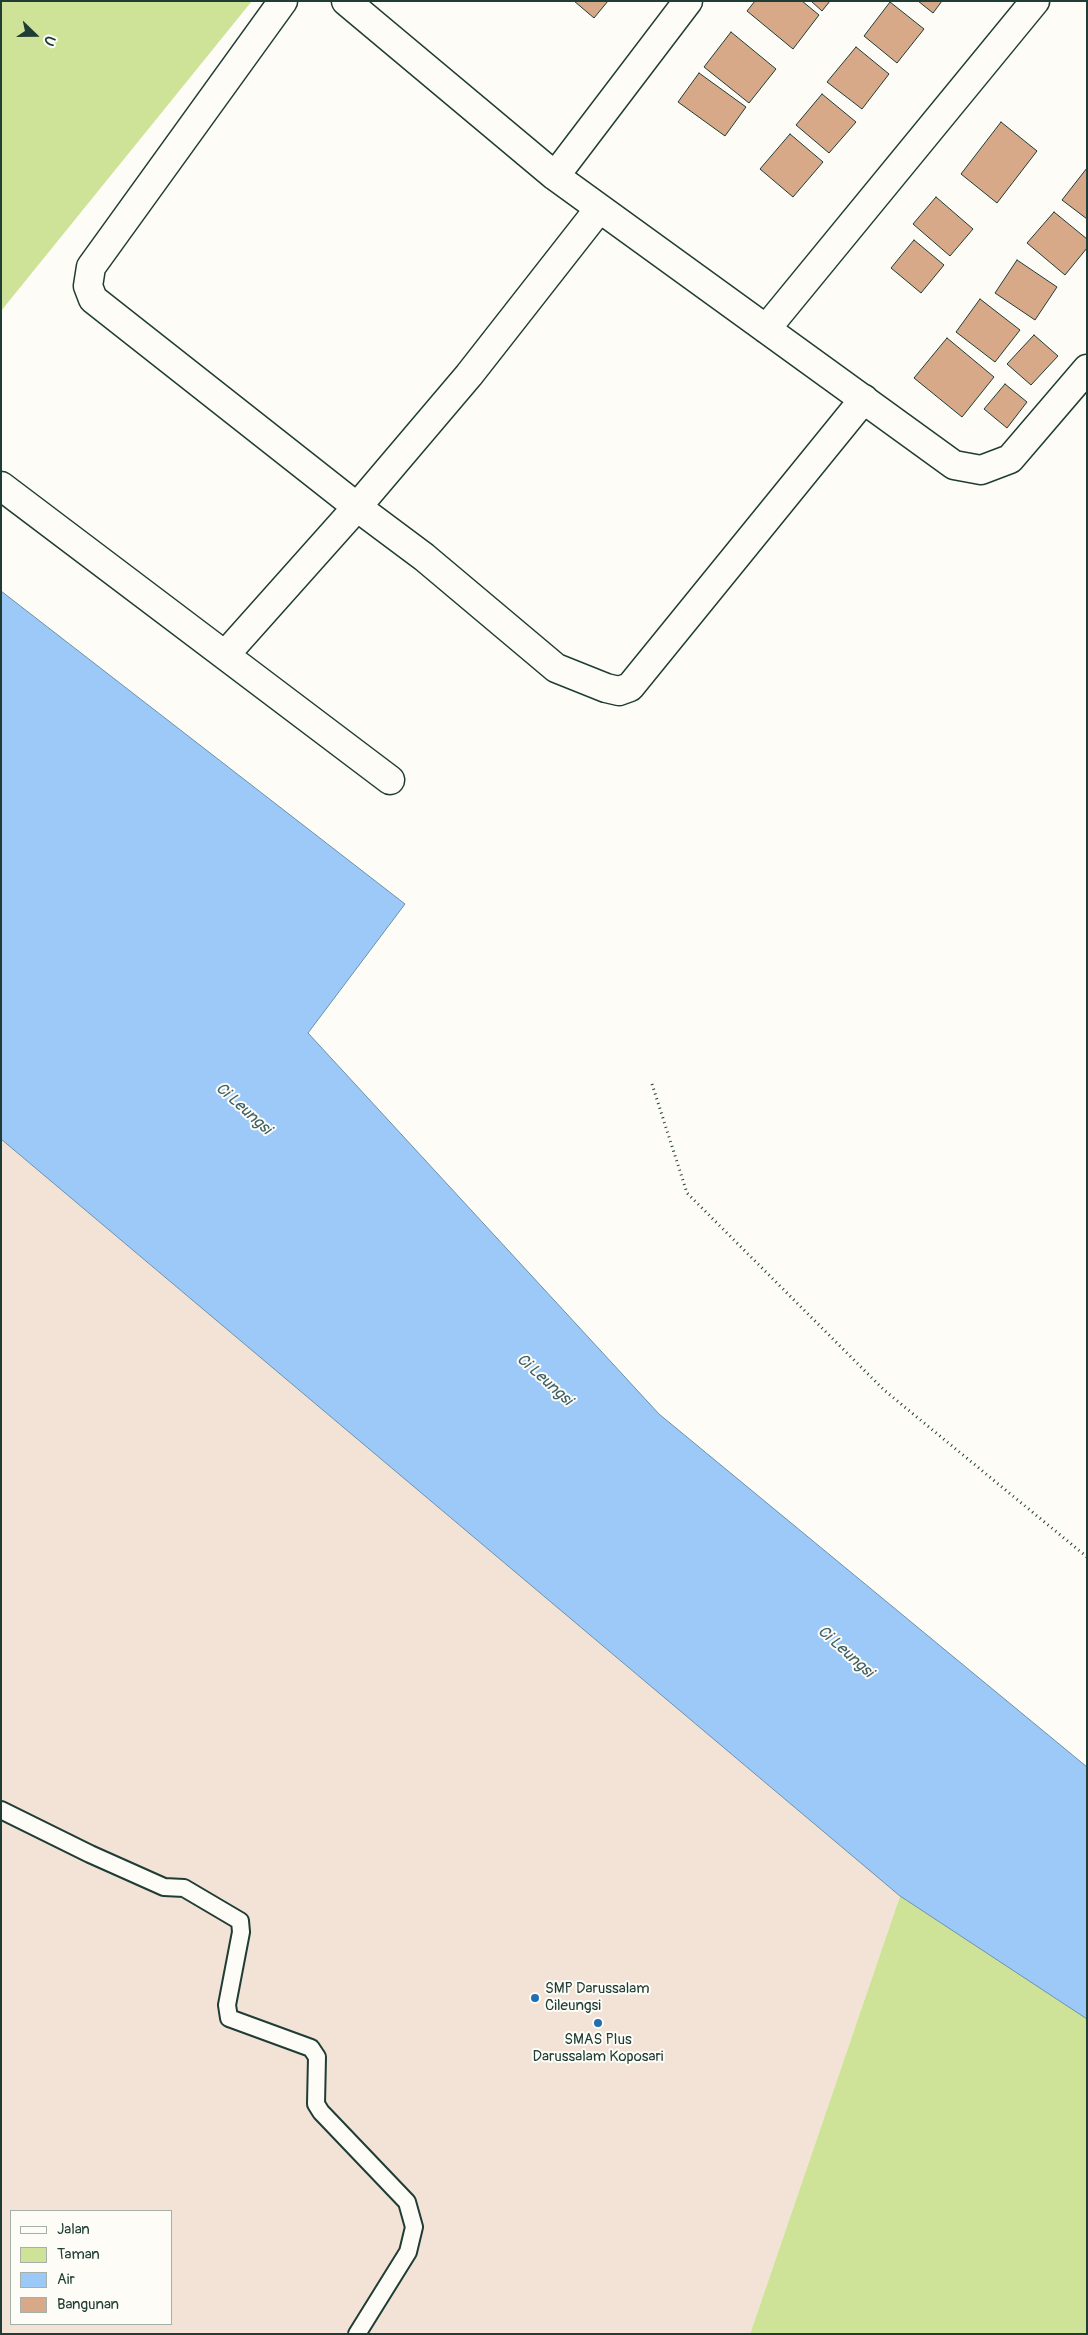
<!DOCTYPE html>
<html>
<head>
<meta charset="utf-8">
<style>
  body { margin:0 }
  #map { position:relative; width:1088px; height:2335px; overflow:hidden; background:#fdfcf7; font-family:Pangolin,sans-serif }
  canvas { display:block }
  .frame { position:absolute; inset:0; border:2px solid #1f3d34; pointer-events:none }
  .legend { position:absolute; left:10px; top:2210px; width:162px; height:115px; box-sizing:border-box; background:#fdfcf7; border:1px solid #a4b0a9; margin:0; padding:6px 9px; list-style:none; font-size:15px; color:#1f3d34 }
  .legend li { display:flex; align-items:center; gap:10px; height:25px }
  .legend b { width:25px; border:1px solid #a4b0a9 }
  .north { position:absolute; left:10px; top:10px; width:50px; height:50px; -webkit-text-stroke:4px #fdfcf7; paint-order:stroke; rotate:112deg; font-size:14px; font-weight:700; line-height:20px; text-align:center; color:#1f3d34 }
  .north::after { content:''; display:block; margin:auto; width:18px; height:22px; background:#1f3d34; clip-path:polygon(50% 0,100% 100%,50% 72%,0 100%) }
</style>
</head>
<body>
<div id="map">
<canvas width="1088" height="2335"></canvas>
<div class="frame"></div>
<ul class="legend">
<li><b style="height:6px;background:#fdfcf7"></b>Jalan</li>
<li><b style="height:14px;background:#cfe398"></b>Taman</li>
<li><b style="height:14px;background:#9cc9f7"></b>Air</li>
<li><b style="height:14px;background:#d7a988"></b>Bangunan</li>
</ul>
<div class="north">U</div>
</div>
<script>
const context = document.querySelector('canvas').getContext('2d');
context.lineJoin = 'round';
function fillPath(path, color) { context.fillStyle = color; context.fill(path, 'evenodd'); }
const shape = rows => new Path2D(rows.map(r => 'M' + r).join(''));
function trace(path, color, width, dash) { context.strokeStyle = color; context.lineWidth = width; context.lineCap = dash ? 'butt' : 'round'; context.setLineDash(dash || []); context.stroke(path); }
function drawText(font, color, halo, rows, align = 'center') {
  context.font = font + ' Pangolin,sans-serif'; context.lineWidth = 4; context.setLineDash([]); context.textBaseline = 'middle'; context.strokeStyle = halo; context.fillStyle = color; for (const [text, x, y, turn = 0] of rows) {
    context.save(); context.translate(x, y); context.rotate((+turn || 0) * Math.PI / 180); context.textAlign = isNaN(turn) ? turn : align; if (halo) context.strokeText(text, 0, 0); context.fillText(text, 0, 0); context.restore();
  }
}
const built = shape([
  [1,1139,900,1896,750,2334,1,2334],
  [11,2211,171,2211,171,2324,11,2324]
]);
const green = shape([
  [1,1,252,1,1,311],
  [900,1896,1087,2019,1087,2334,750,2334]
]);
const water = shape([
  [1,591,405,904,308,1033,659,1414,1087,1767,1087,2019,900,1896,1,1139,1,591]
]);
const building = shape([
  [574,1,608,1,594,18,574,1],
  [755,1,802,1,819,15,793,49,747,11,755,1],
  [811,1,830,1,822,11,811,1],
  [918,1,942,1,933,13,918,1],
  [890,2,924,29,897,63,864,36,890,2],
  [731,32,776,69,749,103,704,67,731,32],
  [856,47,889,74,862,109,827,82,856,47],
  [699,73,746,107,725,136,678,102,699,73],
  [822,94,856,122,829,153,796,125,822,94],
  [1001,122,1037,151,997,203,961,174,1001,122],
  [790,134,823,162,793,197,760,169,790,134],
  [1087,168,1087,219,1062,200,1087,168],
  [936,197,973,229,950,256,913,224,936,197],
  [1054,212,1087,239,1087,248,1065,275,1027,243,1054,212],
  [914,240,944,265,921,293,891,268,914,240],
  [1017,260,1057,287,1035,320,995,293,1017,260],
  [980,299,1020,330,995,362,956,332,980,299],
  [1034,335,1058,356,1031,385,1007,364,1034,335],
  [947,338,994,377,962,417,914,378,947,338],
  [1005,384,1027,402,1007,428,984,409,1005,384]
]);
const path = shape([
  [652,1084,687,1193,884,1390,1087,1557]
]);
const lane = shape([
  [1,1810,90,1854,164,1887,184,1888,240,1921,241,1932,227,2005,229,2018,311,2048,317,2057,316,2104,321,2112,407,2202,414,2227,408,2252,357,2334]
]);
const street = shape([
  [283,1,91,267,88,286,93,299,357,507,424,557,556,668,606,688,619,691,630,687,864,399],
  [346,1,555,176,954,465,981,470,1010,459,1087,369],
  [555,176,688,1],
  [766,329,1035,1],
  [1,486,390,780],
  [225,655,357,507,469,375,599,209]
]);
const markers = [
  [535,1998,5,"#1f6fb2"],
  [598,2023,5,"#1f6fb2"]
];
const poiNames = [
  ["SMP Darussalam",545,1989],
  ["Cileungsi",545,2006],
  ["SMAS Plus",598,2040,"center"],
  ["Darussalam Koposari",598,2057,"center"]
];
const waterNames = [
  ["Ci Leungsi",243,1109,42],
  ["Ci Leungsi",544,1380,42],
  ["Ci Leungsi",845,1652,42]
];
fillPath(built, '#f2e3d6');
fillPath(green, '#cfe398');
fillPath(water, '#9cc9f7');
trace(water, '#6a91a9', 1);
fillPath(building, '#d7a988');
trace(building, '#1f3d34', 1);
trace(lane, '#1f3d34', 20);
trace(street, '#1f3d34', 31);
trace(path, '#1f3d34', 3, [1, 4]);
trace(lane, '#fdfcf7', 16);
trace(street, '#fdfcf7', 28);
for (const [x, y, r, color] of markers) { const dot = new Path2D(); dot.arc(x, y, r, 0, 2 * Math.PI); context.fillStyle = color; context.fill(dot); trace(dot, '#fdfcf7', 2); }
drawText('15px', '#1f3d34', '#fdfcf7', poiNames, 'left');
drawText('italic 16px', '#3e6065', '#fdfcf7', waterNames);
</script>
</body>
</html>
